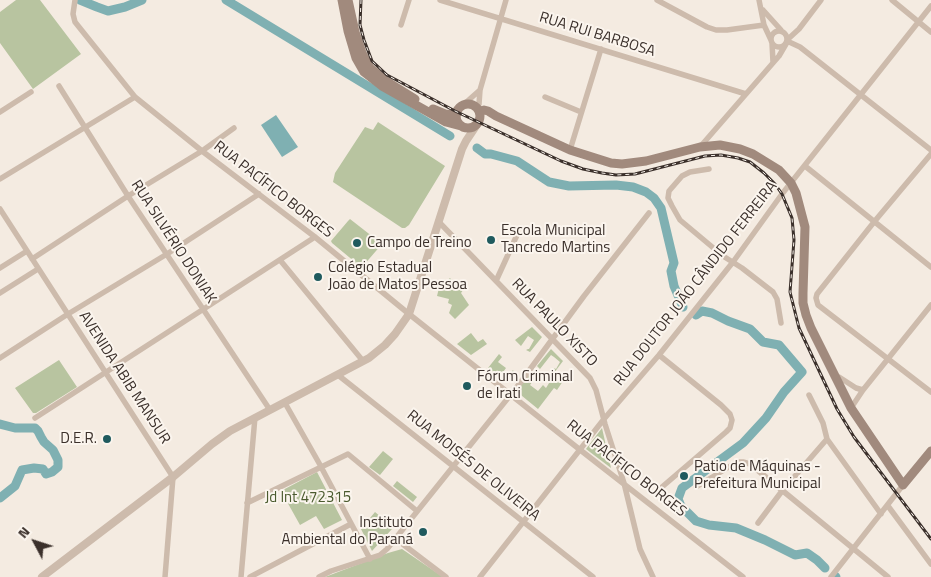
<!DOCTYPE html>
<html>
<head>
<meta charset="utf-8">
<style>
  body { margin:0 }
  #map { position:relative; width:931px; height:577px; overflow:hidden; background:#f4ebe1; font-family:"Titillium Web",sans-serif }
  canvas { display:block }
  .north { position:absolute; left:10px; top:517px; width:50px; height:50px; -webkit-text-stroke:4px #fbf5ee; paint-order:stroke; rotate:310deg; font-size:14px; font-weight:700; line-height:20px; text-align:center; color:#3b302b }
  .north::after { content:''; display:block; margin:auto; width:18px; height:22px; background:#3b302b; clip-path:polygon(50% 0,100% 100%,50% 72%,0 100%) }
</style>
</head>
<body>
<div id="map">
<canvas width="931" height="577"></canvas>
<div class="north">N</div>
</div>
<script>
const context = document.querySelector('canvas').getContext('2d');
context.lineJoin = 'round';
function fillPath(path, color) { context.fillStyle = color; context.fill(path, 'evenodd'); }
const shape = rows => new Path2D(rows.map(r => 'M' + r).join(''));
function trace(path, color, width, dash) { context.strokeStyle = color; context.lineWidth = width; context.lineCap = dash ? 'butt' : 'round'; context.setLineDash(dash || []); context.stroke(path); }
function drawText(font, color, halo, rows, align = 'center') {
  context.font = font + ' "Titillium Web",sans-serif'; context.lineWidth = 4; context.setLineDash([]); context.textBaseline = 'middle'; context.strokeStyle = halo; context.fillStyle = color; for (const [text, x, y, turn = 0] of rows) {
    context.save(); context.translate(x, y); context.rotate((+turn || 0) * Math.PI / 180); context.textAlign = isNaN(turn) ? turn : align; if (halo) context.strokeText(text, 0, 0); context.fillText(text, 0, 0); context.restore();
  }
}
const green = shape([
  [16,0,40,0,81,54,33,89,0,43,0,12],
  [378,122,445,166,409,225,405,228,402,228,333,182,335,173,365,127,373,130],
  [350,219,382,244,363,266,361,267,332,243,331,241,348,221],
  [450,278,457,287,462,282,466,286,461,293,469,305,455,319,449,313,452,305,448,303,449,299,437,296,439,288],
  [532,327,542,337,530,352,526,350,528,349,529,349,534,340,528,336,521,346,515,340],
  [471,333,478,342,483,339,487,344,471,355,457,344],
  [551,349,563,361,551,377,549,375,554,368,556,369,560,362,554,357,551,355,540,369,537,366],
  [499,354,502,357,498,362,506,368,501,375,506,379,513,370,514,372,506,382,488,368],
  [59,360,77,387,36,413,33,413,15,388],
  [530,374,535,378,530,385,538,391,543,385,546,388,554,375,563,381,557,390,554,388,538,409,516,391],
  [602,428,611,468,586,449],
  [383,451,393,459,380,475,369,467],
  [317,472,342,520,324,529,316,516,300,525,281,491],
  [397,481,417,497,413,502,393,486],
  [375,512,387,522,385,524,392,529,372,551,361,529],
  [402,549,443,577,325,577,388,553]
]);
const water = shape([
  [276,115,298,147,282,157,261,125]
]);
const river = shape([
  [80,0,97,7,108,11,125,7,142,0],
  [226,0,450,136],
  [477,148,485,154,491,154,517,161,549,182,569,186,616,185,633,187,646,192,654,198,661,208,674,263,671,271,674,286,683,307],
  [696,315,702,311,712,313,728,321,750,329,763,342,779,345,802,372,784,392,766,418,743,443,682,488,678,499,681,506,696,521,709,525,736,528,765,540,795,555,807,553,817,560,825,568],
  [0,424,15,428,35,428,38,431,41,437,44,442,53,450,58,460,58,467,52,472,46,474,43,469,34,468,22,470,15,486,0,498],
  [835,576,836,577]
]);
const minor = shape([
  [75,0,73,14,75,22,135,97,202,151,315,237,409,314,579,449,743,577],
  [440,0,746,94],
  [657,0,707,27,716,30,727,30,764,25],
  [759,0,764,25,771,40],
  [892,0,931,32],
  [763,10,781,30],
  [401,25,409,0],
  '771 39a8 8 0 1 1 16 0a8 8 0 1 1-16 0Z',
  [787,40,799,29,821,0],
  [787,41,800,47,931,150],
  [772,43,773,62],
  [59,86,128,196,270,410],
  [545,97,581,112],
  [462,106,480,90],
  [477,108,479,104,480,90,506,0],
  [0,112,31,92],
  [700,147,779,56,786,44],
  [570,150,601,49],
  [931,154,874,222,817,294,816,298,818,305,931,392],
  [805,166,931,267],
  [709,169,690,172,682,176,669,191,668,198,672,206,680,220,723,256,742,268,773,292,777,299,781,323],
  [0,179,135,97],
  [0,209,173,477,165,577],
  [438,221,590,378,596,390,605,424,624,483,640,549,653,577],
  [32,259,128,196,202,151,234,128],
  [280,260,363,361],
  [0,268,27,251],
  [496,281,517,235],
  [0,293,38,269],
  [659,355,721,405,730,414,732,420,730,428,726,432,662,487],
  [0,358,68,314,167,254,259,194],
  [338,375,593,577],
  [835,377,839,377,856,388,863,390],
  [809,395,823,423,827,439,881,514],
  [285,403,319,463,370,559],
  [851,408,863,390,931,305],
  [35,418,315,237],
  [696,487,737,462,743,462,750,464,888,577],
  [247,503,348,454,417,511],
  [888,506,931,564],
  [758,523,782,491,827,439],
  [396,539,446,577],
  [241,577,255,417],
  [250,577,351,524],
  [319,577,331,571,380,555,387,549,520,383,584,296,649,213],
  [480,577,604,419,659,355,733,262,782,194,931,6],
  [831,577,903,485]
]);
const tertiary = shape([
  [42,577,173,477,212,444,230,431,369,358,385,345,395,334,409,314,462,149,466,141,476,126]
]);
const secondary = shape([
  [342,0,348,31,356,58,364,72,382,86,446,122,461,126],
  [348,0,355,32,362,53,370,68,386,81,415,99],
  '456 116a12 12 0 1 1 24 0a12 12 0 1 1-24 0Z',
  [433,109,445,114,453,115,457,114],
  [480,111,484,110,488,111,496,116,570,150,611,163,622,164,646,161,700,147,720,145,740,149,753,154,779,170,791,183,796,193,805,227,803,293,803,303,806,315,811,328,851,408,903,485,931,451]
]);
const rail = shape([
  [361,0,360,25,364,40,372,61,387,75,455,111,561,161,583,169,602,173,616,175,635,174,705,156,721,155,738,158,750,162,764,173,775,184,782,194,792,218,794,240,790,292,799,328,837,409,854,437,931,539]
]);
const markers = [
  [491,240,5,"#1f5a5e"],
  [357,243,5,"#1f5a5e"],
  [318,277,5,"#1f5a5e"],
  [467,386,5,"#1f5a5e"],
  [107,439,5,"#1f5a5e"],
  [684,476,5,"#1f5a5e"],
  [423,532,5,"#1f5a5e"]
];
const streetNames = [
  ["RUA RUI BARBOSA",597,35,17],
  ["RUA PACÍFICO BORGES",273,190,38],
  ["RUA SILVÉRIO DONIAK",173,242,57],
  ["RUA DOUTOR JOÃO CÂNDIDO FERREIRA",696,284,-52],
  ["RUA PAULO XISTO",554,323,46],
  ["AVENIDA ABIB MANSUR",124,378,57],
  ["RUA MOISÉS DE OLIVEIRA",473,466,39],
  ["RUA PACÍFICO BORGES",626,469,38]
];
const poiNames = [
  ["Escola Municipal",501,231],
  ["Tancredo Martins",501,248],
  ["Campo de Treino",367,243],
  ["Colégio Estadual",328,268],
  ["João de Matos Pessoa",328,285],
  ["Fórum Criminal",477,377],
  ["de Irati",477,394],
  ["D.E.R.",97,439,"right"],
  ["Patio de Máquinas -",694,467],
  ["Prefeitura Municipal",694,484],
  ["Instituto",413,523,"right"],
  ["Ambiental do Paraná",413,540,"right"]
];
const parkNames = [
  ["Jd Int 472315",308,498]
];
fillPath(green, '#b8c4a0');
fillPath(water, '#7fb0b2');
trace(river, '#7fb0b2', 9);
trace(minor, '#cdbbac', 5.5);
trace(tertiary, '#cdbbac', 8);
trace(secondary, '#a18a7d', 9);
trace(rail, '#3b302b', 3);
trace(rail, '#fbf5ee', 1, [4]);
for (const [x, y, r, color] of markers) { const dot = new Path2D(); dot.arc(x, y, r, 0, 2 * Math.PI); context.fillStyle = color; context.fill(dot); trace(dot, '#fbf5ee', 2); }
drawText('15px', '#3b302b', '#fbf5ee', streetNames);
drawText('15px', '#3b302b', '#fbf5ee', poiNames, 'left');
drawText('15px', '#4a5a2e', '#fbf5ee', parkNames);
</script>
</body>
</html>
